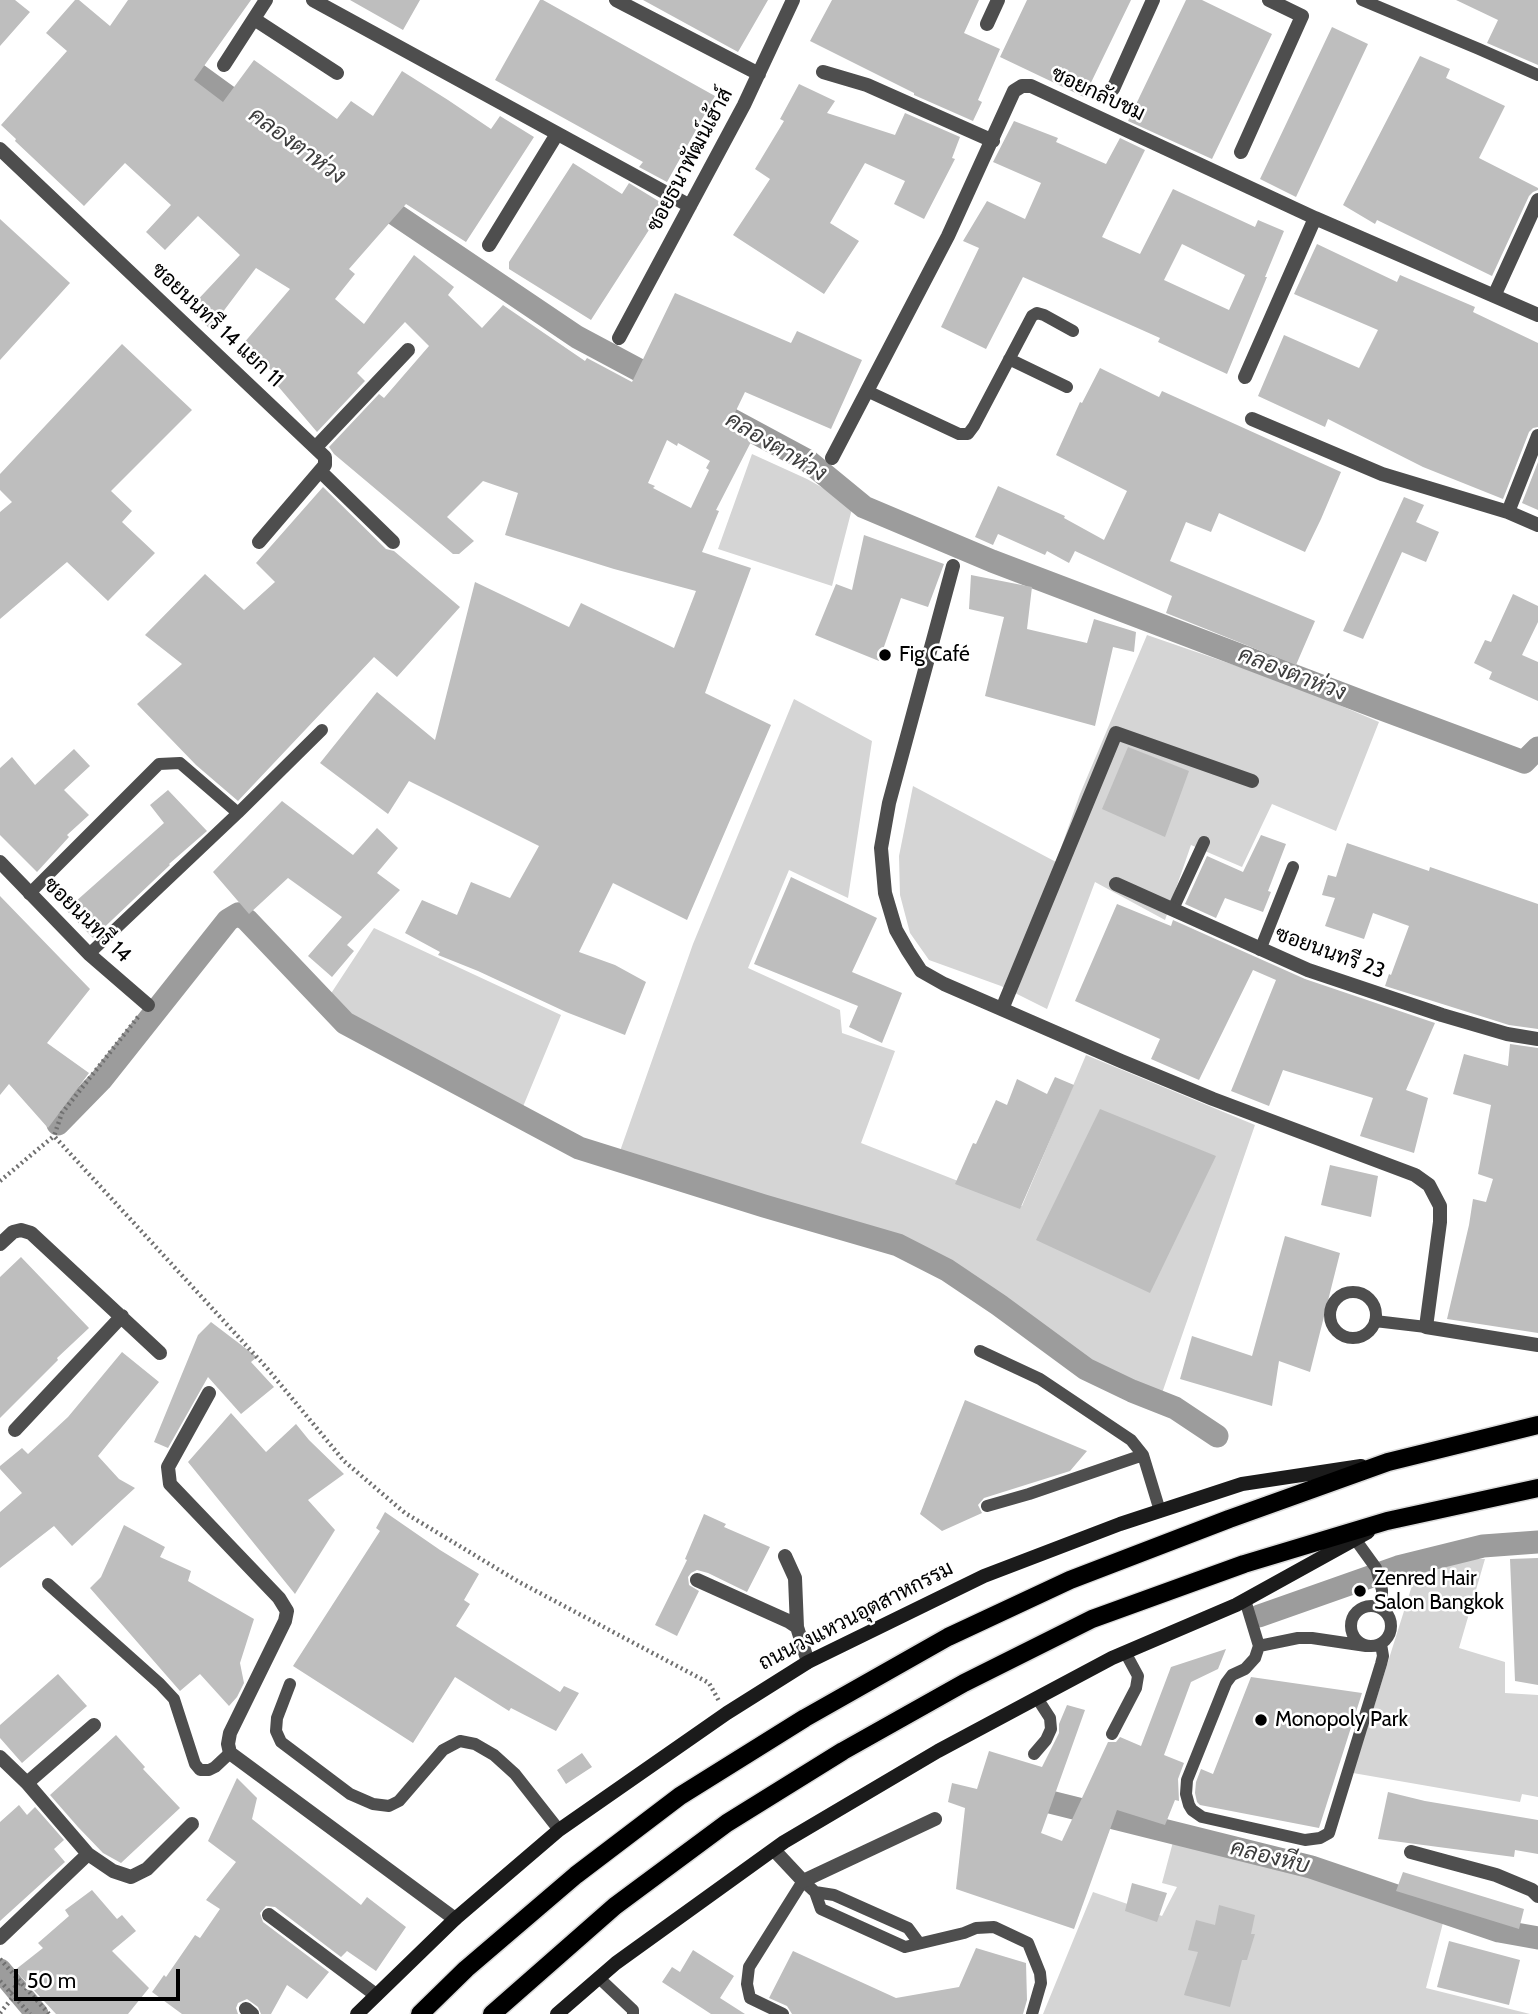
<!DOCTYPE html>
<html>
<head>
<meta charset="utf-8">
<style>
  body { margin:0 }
  #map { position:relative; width:1538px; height:2014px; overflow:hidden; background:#fff; font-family:Cabin,sans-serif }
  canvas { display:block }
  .scale { position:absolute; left:14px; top:1969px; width:166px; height:32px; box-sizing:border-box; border:4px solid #000; border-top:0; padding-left:9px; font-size:21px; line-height:24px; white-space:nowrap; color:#000; -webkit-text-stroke:5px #fff; paint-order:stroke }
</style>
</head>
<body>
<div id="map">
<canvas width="1538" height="2014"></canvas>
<div class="scale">50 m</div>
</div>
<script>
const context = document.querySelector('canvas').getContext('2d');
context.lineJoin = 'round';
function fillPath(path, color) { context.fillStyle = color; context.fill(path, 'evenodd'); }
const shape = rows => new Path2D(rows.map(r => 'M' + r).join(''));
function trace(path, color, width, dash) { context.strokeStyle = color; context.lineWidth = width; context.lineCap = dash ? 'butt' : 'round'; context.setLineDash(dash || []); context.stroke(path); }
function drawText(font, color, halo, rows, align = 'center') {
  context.font = font + ' Cabin,Sarabun,sans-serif'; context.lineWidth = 5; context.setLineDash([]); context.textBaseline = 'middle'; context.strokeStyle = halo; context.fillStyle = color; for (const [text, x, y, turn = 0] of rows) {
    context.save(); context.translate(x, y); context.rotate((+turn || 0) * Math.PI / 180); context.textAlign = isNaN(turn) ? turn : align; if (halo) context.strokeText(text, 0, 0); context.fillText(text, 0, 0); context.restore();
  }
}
const green = shape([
  [752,454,807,479,853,505,832,586,718,549],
  [1147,635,1292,685,1379,722,1336,831,1272,804,1242,867,1191,845,1165,920,1095,882,1047,1009,1001,986,929,960,910,933,900,895,899,856,913,786,1056,862,1080,794],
  [794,699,872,741,848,898,789,870,748,968,840,1010,842,1033,895,1051,861,1143,1022,1206,1086,1055,1255,1125,1161,1396,1099,1370,977,1284,912,1244,823,1212,619,1154,693,944],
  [374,928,561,1015,522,1109,341,1011,328,998],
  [1461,1559,1485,1559,1459,1648,1505,1662,1505,1693,1538,1695,1538,1797,1522,1794,1520,1802,1353,1773,1415,1576],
  [1173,1842,1303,1872,1444,1919,1426,1988,1530,2014,1043,2014,1093,1892,1162,1916,1177,1887,1162,1883]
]);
const canal = shape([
  [172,56,252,114],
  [371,198,577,337,665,384],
  [704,405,808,461,864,507,992,561,1379,708,1524,762,1538,748],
  [58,1124,101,1080,228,920,238,914,247,920,345,1023,579,1148,764,1206,898,1245,947,1270,999,1305,1086,1369,1132,1391,1175,1408,1217,1436],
  [1259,1616,1398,1567,1483,1546,1538,1542],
  [1022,1795,1311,1867,1499,1931,1538,1938],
  [0,1970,37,2014]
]);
const building = shape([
  [0,0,15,0,30,12,0,46],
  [75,0,79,0,110,26,128,0,251,0,194,80,223,102,254,60,337,119,351,101,373,116,402,71,448,100,491,129,500,116,534,137,466,242,406,204,349,269,355,274,335,299,364,324,414,255,454,287,448,295,482,328,503,305,585,361,587,358,632,382,675,293,791,343,797,331,862,360,831,429,745,392,729,425,753,438,716,510,719,511,702,552,751,568,705,693,771,725,687,920,613,883,579,952,615,965,646,982,625,1035,566,1012,478,971,438,955,440,952,405,933,422,900,457,915,471,882,510,898,539,846,409,781,388,814,320,763,377,692,435,740,475,582,569,627,581,603,674,648,696,591,614,569,505,535,518,493,483,481,447,517,474,541,459,554,453,554,334,454,329,447,379,394,384,398,429,346,405,322,357,373,365,381,317,432,271,378,275,374,243,344,290,289,256,268,210,329,189,309,240,255,198,216,165,250,146,232,171,205,125,163,84,206,15,141,16,139,1,125,67,51,46,33],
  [667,440,677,446,678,443,710,461,706,468,709,470,691,508,653,488,655,486,648,483],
  [350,0,420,0,403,30],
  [540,0,543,0,715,96,667,182,639,167,643,162,495,80],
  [643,0,768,0,738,52],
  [832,0,979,0,964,33,1000,49,978,100,982,102,973,121,914,95,914,93,810,41],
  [1027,0,1131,0,1084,97,1000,57],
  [1186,0,1202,0,1272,34,1212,159,1128,121],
  [1456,0,1538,0,1538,65,1487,43,1498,20],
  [1332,27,1368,44,1296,197,1260,179],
  [1420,56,1450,69,1446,78,1505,106,1479,158,1538,188,1538,190,1533,192,1529,196,1492,276,1377,220,1375,224,1343,205],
  [799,84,835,101,827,113,895,135,905,113,960,137,952,158,955,159,924,219,894,204,905,181,865,163,830,223,859,241,824,294,733,235,770,179,755,169,784,121,780,119],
  [1014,121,1058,138,1056,142,1106,164,1120,138,1145,150,1102,237,1140,254,1173,189,1255,227,1258,220,1284,231,1265,277,1267,277,1227,374,1158,342,1160,338,1023,277,986,349,941,327,979,248,963,241,987,201,1025,219,1041,183,993,162],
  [1182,244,1245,275,1229,310,1164,280],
  [573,163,622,194,629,183,665,205,591,320,509,269,509,262],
  [0,219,70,283,0,360],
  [1317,244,1397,282,1400,275,1475,307,1473,312,1538,343,1538,427,1533,428,1529,432,1503,499,1423,467,1328,419,1325,427,1258,396,1284,335,1359,368,1378,330,1294,294],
  [122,344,192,410,111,491,132,511,122,522,155,553,108,601,67,562,0,619,0,512,12,502,0,490,0,474],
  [1100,368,1159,397,1162,391,1341,472,1321,519,1305,552,1219,513,1211,532,1186,522,1170,561,1315,621,1296,665,1166,613,1172,596,1075,551,1069,563,1047,551,1045,555,998,534,993,545,975,537,998,486,1065,516,1064,518,1104,540,1127,491,1056,455,1080,402,1082,403],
  [1538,462,1538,510,1522,503],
  [323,487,386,549,394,551,460,607,397,677,374,657,238,801,196,765,137,704,182,664,145,635,205,574,244,610,275,582,256,563],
  [1404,497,1424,505,1416,522,1439,532,1426,562,1402,552,1363,639,1343,631],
  [864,535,944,564,928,607,901,598,879,661,815,635,836,584,852,590],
  [971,575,1032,587,1027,629,1087,643,1094,619,1136,632,1134,652,1113,647,1095,726,985,696,1004,617,969,609],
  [1513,594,1538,606,1538,622,1522,655,1538,662,1538,701,1489,679,1492,672,1474,663,1485,640,1491,642],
  [1128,747,1189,771,1165,837,1102,809],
  [74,749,90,766,64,790,89,815,67,835,69,837,37,872,0,835,0,768,12,757,35,785],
  [168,790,207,831,169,864,170,865,93,938,66,910,164,823,150,805],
  [282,801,353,855,377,828,398,848,377,873,400,890,347,945,354,951,332,977,308,956,342,917,288,878,249,914,213,872],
  [1261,835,1286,844,1268,891,1271,892,1263,912,1225,898,1216,918,1185,904,1207,856,1243,872],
  [1347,843,1429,871,1430,867,1538,904,1538,1029,1509,1025,1385,986,1389,974,1391,975,1409,926,1373,913,1364,939,1325,926,1335,898,1322,895,1328,875,1336,877],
  [791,877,877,918,852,972,902,993,882,1043,849,1027,858,1006,754,964],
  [0,896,90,989,47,1043,89,1073,48,1128,9,1084,0,1095],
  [1117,904,1171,926,1173,920,1305,979,1435,1023,1406,1090,1428,1098,1414,1153,1360,1136,1373,1098,1283,1070,1269,1106,1231,1091,1276,980,1253,970,1199,1080,1151,1059,1160,1039,1075,1001],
  [1510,1044,1538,1048,1538,1333,1447,1319,1469,1225,1473,1199,1486,1202,1493,1179,1478,1174,1491,1105,1453,1094,1464,1054,1508,1066],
  [1055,1077,1074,1085,1020,1209,955,1184,973,1143,976,1144,996,1100,1007,1105,1017,1079,1047,1094],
  [1100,1109,1216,1156,1150,1293,1036,1240],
  [1330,1165,1378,1176,1371,1217,1321,1205],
  [1285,1236,1340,1253,1310,1372,1279,1361,1272,1406,1180,1379,1192,1336,1252,1356],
  [21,1257,89,1328,57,1358,58,1360,0,1418,0,1277],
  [211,1322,257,1357,251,1362,274,1387,241,1414,208,1377,168,1448,154,1442,198,1335],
  [122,1352,159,1382,98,1456,119,1479,135,1488,72,1546,54,1526,0,1568,0,1512,22,1493,0,1469,0,1466,22,1448,28,1454,68,1417],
  [965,1400,1087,1451,1070,1471,984,1498,978,1505,982,1513,942,1531,920,1514],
  [231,1413,266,1452,296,1424,309,1440,344,1474,308,1500,335,1530,295,1594,188,1462],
  [385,1512,440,1550,479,1574,464,1600,470,1604,456,1626,560,1692,564,1686,579,1693,556,1731,511,1708,509,1711,455,1677,413,1743,293,1666,380,1531,376,1528],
  [704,1514,726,1524,724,1527,770,1547,747,1592,708,1573,697,1570,691,1573,688,1577,689,1585,699,1591,677,1636,655,1625,687,1560,685,1559],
  [124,1525,165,1547,160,1557,191,1571,188,1581,254,1619,240,1663,244,1683,237,1697,229,1706,200,1674,180,1691,90,1588,101,1577],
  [1538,1558,1538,1685,1515,1681,1510,1559],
  [1226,1649,1218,1669,1191,1682,1164,1755,1184,1763,1178,1779,1179,1801,1175,1800,1165,1825,1117,1810,1074,1929,956,1889,965,1808,948,1802,952,1783,977,1789,989,1751,1042,1767,1059,1733,1059,1724,1067,1705,1085,1710,1041,1833,1062,1841,1108,1742,1116,1742,1120,1737,1141,1746,1171,1667],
  [58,1674,87,1706,22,1763,0,1738,0,1725],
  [1251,1677,1362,1693,1319,1828,1200,1805,1197,1802,1195,1793,1196,1782,1201,1769,1213,1774],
  [116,1735,145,1767,143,1769,180,1808,121,1863,103,1853,78,1827,50,1795],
  [582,1753,592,1767,566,1784,557,1770],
  [237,1778,257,1798,252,1819,361,1905,367,1897,406,1927,376,1971,347,1951,341,1957,275,1907,266,1906,260,1913,263,1922,329,1972,307,1999,287,1985,271,2014,261,2014,258,2007,247,1999,238,2003,236,2008,238,2014,182,2014,152,1992,164,1975,166,1977,195,1935,200,1938,220,1909,206,1900,236,1862,208,1841],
  [1388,1792,1425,1801,1538,1820,1538,1854,1515,1850,1514,1857,1378,1839],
  [19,1805,27,1815,35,1807,64,1840,54,1849,65,1862,0,1921,0,1822],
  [1403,1872,1524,1909,1519,1929,1396,1891],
  [1132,1883,1167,1893,1157,1922,1125,1911],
  [92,1890,117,1919,122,1915,136,1931,112,1951,149,1988,128,2014,56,2014,15,1970,43,1948,38,1943,69,1916,65,1910],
  [1219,1905,1255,1915,1251,1934,1255,1934,1247,1960,1242,1960,1230,2007,1184,1995,1198,1952,1188,1950,1196,1920,1215,1925],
  [1449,1941,1520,1960,1509,2005,1437,1987],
  [976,1948,1026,1963,1027,2000,1023,2014,792,2014,787,2006,769,1998,793,1951,896,1998,959,1987],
  [693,1950,734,1976,720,1998,745,2014,711,2014,662,1982,672,1967,680,1972]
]);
const path = shape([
  [138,1017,62,1113,54,1136,266,1367,344,1461,405,1513,519,1582,709,1683,719,1701],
  [0,1181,54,1136],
  [0,1959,49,2014],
  [0,1981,30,2014],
  [10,1992,21,1981],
  [0,2013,14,1996]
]);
const lane = shape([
  [1362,0,1479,49,1538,75],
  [1009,359,1067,387],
  [867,391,959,434,968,434,974,426,1032,316,1037,313,1044,315,1073,331],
  [29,894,159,764,180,763,238,813,322,730],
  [1173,909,1204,842],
  [1260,950,1293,867],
  [89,954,238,813],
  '1330 1315a23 23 0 1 1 46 0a23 23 0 1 1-46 0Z',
  [1375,1321,1426,1327],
  [980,1351,1040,1379,1131,1440,1143,1455,1160,1511],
  [987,1506,1029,1494,1143,1455],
  [1355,1539,1376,1568,1382,1590,1382,1608],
  [48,1584,160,1684,174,1699,195,1764,200,1770,209,1770,215,1767,230,1753],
  [1245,1600,1259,1646,1255,1658,1245,1669,1232,1675,1226,1683,1187,1780,1186,1794,1189,1805,1192,1810,1202,1817,1305,1840,1320,1838,1329,1833,1381,1664,1383,1656,1381,1644],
  '1351 1626a20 20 0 1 1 40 0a20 20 0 1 1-40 0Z',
  [1259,1646,1298,1638,1312,1638,1366,1646],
  [290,1684,277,1718,276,1731,281,1742,350,1794,373,1804,389,1806,399,1801,443,1750,460,1741,475,1744,494,1755,515,1774,559,1830],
  [1112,1734,1136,1688,1138,1676,1125,1652],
  [1034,1754,1046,1740,1051,1729,1050,1718,1037,1698],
  [815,1892,834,1895,908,1928,919,1943],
  [599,1978,633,2010,633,2014],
  [783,2014,750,1998,747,1984,749,1967,803,1881,815,1892,821,1909,905,1947,964,1933,976,1928,994,1927,1028,1943,1040,1973,1041,1983,1032,2014]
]);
const street = shape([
  [313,0,690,206],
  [616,0,759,74],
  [254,19,337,73],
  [987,24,998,0],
  [224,65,266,0],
  [823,72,867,85,993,141],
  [1113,89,1153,0],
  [0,149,325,457,325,465,259,542],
  [1241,152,1302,16,1269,0],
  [489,245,557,134],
  [1494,296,1538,200],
  [619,338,744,105,793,0],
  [1245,377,1315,218],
  [1252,419,1382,474,1508,512,1538,436],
  [316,447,408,350],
  [832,458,948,236,1014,91,1022,86,1031,86,1315,218,1538,315],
  [320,471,393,542],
  [1508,512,1538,525],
  [953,566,889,803,881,848,885,893,896,930,908,951,921,971,944,984,1121,1061,1213,1099,1415,1175,1429,1185,1440,1206,1440,1222,1426,1327,1538,1345],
  [0,862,89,954,148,1005],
  [1116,884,1308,970,1442,1015,1507,1034,1538,1039],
  [1002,1009,1116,733,1252,781],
  [0,1244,13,1232,21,1230,31,1233,160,1353],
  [209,1393,168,1467,170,1484,279,1598,287,1611,285,1621,230,1733,228,1744,230,1753,455,1919],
  [15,1430,122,1316],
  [785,1556,795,1578,797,1627],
  [697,1580,788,1621,797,1627,808,1662],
  [0,1757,27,1783,88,1854,113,1871,131,1877,147,1869,192,1824],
  [27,1783,94,1725],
  [774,1850,803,1881,935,1819],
  [1411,1852,1496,1875,1532,1890,1538,1896],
  [269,1915,376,1995],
  [0,1938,88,1854],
  [246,2009,252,2014]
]);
const secondary = shape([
  [357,2014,455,1919,559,1830,727,1713,808,1662,984,1576,1120,1524,1242,1484,1361,1466],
  [557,2014,616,1963,784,1842,938,1751,1037,1698,1112,1658,1236,1605,1368,1532]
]);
const primary = shape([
  [420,2014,466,1969,576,1875,680,1796,805,1718,948,1637,1070,1580,1229,1519,1388,1462,1538,1425],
  [492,2014,615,1906,727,1823,843,1751,964,1683,1092,1619,1244,1564,1387,1521,1538,1488]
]);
const markers = [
  [885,655,7,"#000"],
  [1360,1591,7,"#000"],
  [1261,1720,7,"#000"]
];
const streetNames = [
  ["ซอยกลับชม",1098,94,25],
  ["ซอยธนาพัฒน์เฮ้าส์",690,160,-62],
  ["ซอยนนทรี 14 แยก 11",217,325,43],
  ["ซอยนนทรี 14",87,920,44],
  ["ซอยนนทรี 23",1330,953,20],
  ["ถนนวงแหวนอุตสาหกรรม",856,1616,-27]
];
const poiNames = [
  ["Fig Café",899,655],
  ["Zenred Hair",1374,1579],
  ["Salon Bangkok",1374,1603],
  ["Monopoly Park",1275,1720]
];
const waterNames = [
  ["คลองตาห่วง",297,146,36],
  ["คลองตาห่วง",776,447,31],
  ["คลองตาห่วง",1292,674,21],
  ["คลองหีบ",1270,1857,14]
];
fillPath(green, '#d5d5d5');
trace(canal, '#9c9c9c', 23);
fillPath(building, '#bebebe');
trace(primary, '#dbdbdb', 21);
trace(path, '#707070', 4.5, [2, 3.5]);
trace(lane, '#4e4e4e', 12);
trace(street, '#4e4e4e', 14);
trace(secondary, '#1b1b1b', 14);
trace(primary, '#000', 18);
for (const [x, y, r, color] of markers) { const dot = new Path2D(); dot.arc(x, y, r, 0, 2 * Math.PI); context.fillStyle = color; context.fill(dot); trace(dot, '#fff', 2.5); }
drawText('21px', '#000', '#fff', streetNames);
drawText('21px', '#000', '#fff', poiNames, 'left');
drawText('italic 23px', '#3d3d3d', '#fff', waterNames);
</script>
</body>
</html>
